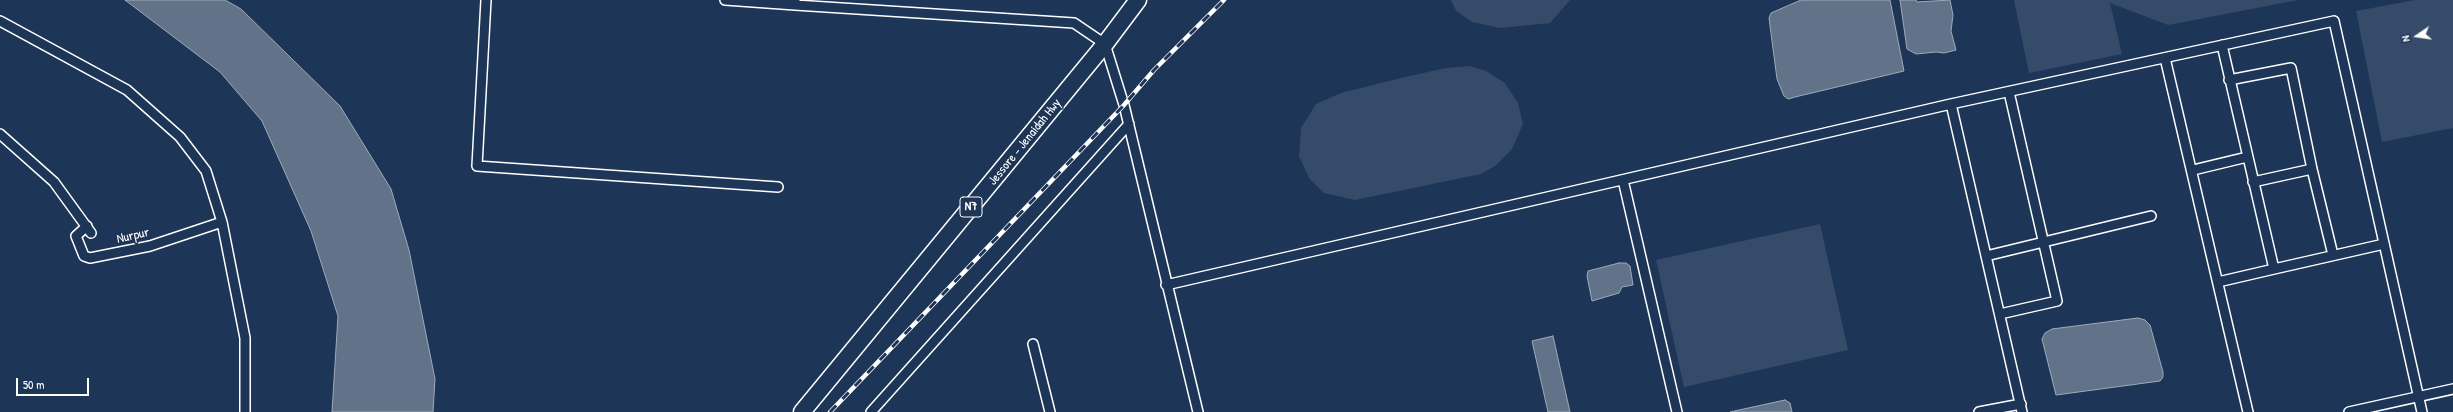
<!DOCTYPE html>
<html>
<head>
<meta charset="utf-8">
<style>
  body { margin:0 }
  #map { position:relative; width:2453px; height:412px; overflow:hidden; background:#1d3557; font-family:"Patrick Hand",sans-serif }
  canvas { display:block }
  .north { position:absolute; left:2397px; top:16px; width:40px; height:40px; -webkit-text-stroke:3px #1d3557; paint-order:stroke; rotate:257deg; font-size:11px; font-weight:700; line-height:16px; text-align:center; color:#fff }
  .north::after { content:''; display:block; margin:auto; width:14px; height:18px; background:#fff; clip-path:polygon(50% 0,100% 100%,50% 72%,0 100%) }
  .scale { position:absolute; left:16px; top:378px; width:73px; height:18px; box-sizing:border-box; border:2px solid #fff; border-top:0; padding-left:5px; font-size:12px; line-height:14px; white-space:nowrap; color:#fff; -webkit-text-stroke:3px #1d3557; paint-order:stroke }
</style>
</head>
<body>
<div id="map">
<canvas width="2453" height="412"></canvas>
<div class="north">N</div>
<div class="scale">50 m</div>
</div>
<script>
const context = document.querySelector('canvas').getContext('2d');
context.lineJoin = 'round';
function fillPath(path, color) { context.fillStyle = color; context.fill(path, 'evenodd'); }
const shape = rows => new Path2D(rows.map(r => 'M' + r).join(''));
function trace(path, color, width, dash) { context.strokeStyle = color; context.lineWidth = width; context.lineCap = dash ? 'butt' : 'round'; context.setLineDash(dash || []); context.stroke(path); }
function drawText(font, color, halo, rows, align = 'center') {
  context.font = font + ' "Patrick Hand",sans-serif'; context.lineWidth = 3; context.setLineDash([]); context.textBaseline = 'middle'; context.strokeStyle = halo; context.fillStyle = color; for (const [text, x, y, turn = 0] of rows) {
    context.save(); context.translate(x, y); context.rotate((+turn || 0) * Math.PI / 180); context.textAlign = isNaN(turn) ? turn : align; if (halo) context.strokeText(text, 0, 0); context.fillText(text, 0, 0); context.restore();
  }
}
const green = shape([
  [1451,0,1570,0,1550,23,1500,28,1472,22,1456,11],
  [2014,0,2298,0,2168,25,2110,3,2122,54,2029,73],
  [2415,0,2453,0,2453,128,2382,142,2356,11],
  [1470,66,1486,71,1505,83,1518,103,1523,124,1512,149,1495,166,1481,174,1355,200,1324,193,1309,178,1299,156,1301,128,1316,104,1341,93,1405,77,1446,68],
  [1820,224,1848,350,1684,387,1656,260]
]);
const water = shape([
  [125,0,225,0,241,9,340,106,391,189,409,250,435,379,433,412,332,412,338,316,311,231,262,121,220,72,125,0],
  [1801,0,1890,0,1904,71,1795,97,1788,99,1784,96,1777,79,1769,18,1771,13,1801,0],
  [1900,0,1916,0,1917,2,1950,0,1953,15,1951,31,1956,50,1944,53,1936,52,1916,54,1907,49,1900,0],
  [1619,263,1626,263,1630,266,1633,285,1622,287,1619,293,1592,301,1587,276,1588,271,1619,263],
  [2138,318,2145,320,2150,325,2163,372,2163,377,2160,381,2056,395,2042,339,2045,333,2052,329,2138,318],
  [1553,336,1570,412,1548,412,1532,341,1553,336],
  [1785,400,1790,403,1792,412,1730,412,1785,400]
]);
const street = shape([
  [486,0,477,166,778,187],
  [725,0,795,5,795,0],
  [795,5,1074,23,1105,44,1124,105,1198,412],
  [0,21,127,90,180,137,206,171,222,222,245,338,245,412],
  [2222,45,2274,269,2384,244],
  [2165,58,2248,412],
  [2229,80,2291,68,2312,169,2333,255],
  [1951,104,2334,21,2422,412],
  [0,134,54,182,91,233],
  [2193,170,2247,157],
  [1623,180,1677,412],
  [2253,182,2312,169],
  [87,226,76,236,84,256,90,258,150,246,222,222],
  [1986,256,2151,216],
  [2218,282,2274,269],
  [1166,285,1951,104,2022,412],
  [2000,314,2057,301,2009,92],
  [1033,344,1050,412],
  [871,412,1129,124],
  [1979,412,2021,404],
  [2349,412,2453,389]
]);
const highway = shape([
  [802,412,1105,44,1138,0]
]);
const rail = shape([
  [830,412,1124,105,1154,70,1224,0]
]);
const shields = [
  [971,207,22]
];
const shieldNames = [
  ["N7",971,207]
];
const streetNames = [
  ["Jessore - Jenaidah Hwy",1025,142,-51],
  ["Nurpur",133,236,-13]
];
fillPath(green, '#364b69');
fillPath(water, '#617289');
trace(water, '#a0aab8', 1);
trace(street, '#fff', 12);
trace(highway, '#fff', 19);
trace(street, '#1d3557', 9);
trace(highway, '#1d3557', 16);
trace(rail, '#fff', 4.5);
trace(rail, '#1d3557', 3, [9]);
for (const [x, y, w] of shields) { const box = new Path2D(); box.roundRect(x - w / 2, y - 10, w, 20, 3); context.fillStyle = '#1d3557'; context.fill(box); trace(box, '#fff', 1); }
drawText('bold 12px', '#fff', null, shieldNames);
drawText('13px', '#fff', '#1d3557', streetNames);
</script>
</body>
</html>
